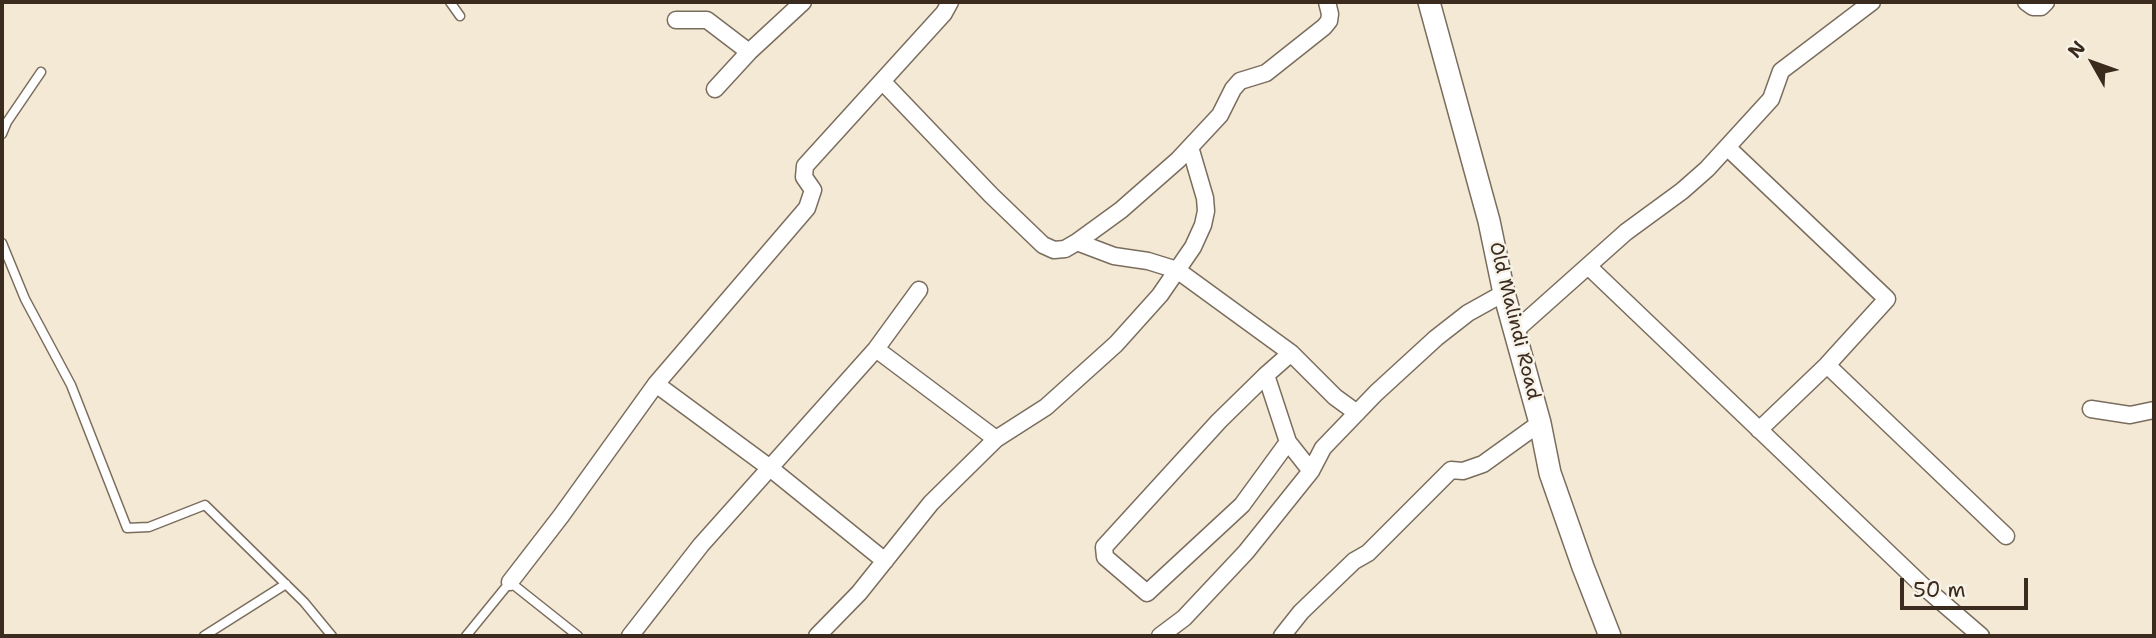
<!DOCTYPE html>
<html>
<head>
<meta charset="utf-8">
<style>
  body { margin:0 }
  #map { position:relative; width:2156px; height:638px; overflow:hidden; background:#f3e9d4; font-family:"Shantell Sans",sans-serif }
  canvas { display:block }
  .frame { position:absolute; inset:0; border:4px solid #3b2a1e; pointer-events:none }
  .north { position:absolute; left:2058px; top:28px; width:70px; height:70px; -webkit-text-stroke:5px #f7f3e8; paint-order:stroke; rotate:310deg; font-size:19px; font-weight:700; line-height:28px; text-align:center; color:#3b2a1e }
  .north::after { content:''; display:block; margin:auto; width:24px; height:32px; background:#3b2a1e; clip-path:polygon(50% 0,100% 100%,50% 72%,0 100%) }
  .scale { position:absolute; left:1900px; top:578px; width:128px; height:32px; box-sizing:border-box; border:4px solid #3b2a1e; border-top:0; padding-left:9px; font-size:21px; line-height:24px; white-space:nowrap; color:#3b2a1e; -webkit-text-stroke:5px #f7f3e8; paint-order:stroke }
</style>
</head>
<body>
<div id="map">
<canvas width="2156" height="638"></canvas>
<div class="frame"></div>
<div class="north">N</div>
<div class="scale">50 m</div>
</div>
<script>
const context = document.querySelector('canvas').getContext('2d');
context.lineJoin = 'round';
const shape = rows => new Path2D(rows.map(r => 'M' + r).join(''));
function trace(path, color, width, dash) { context.strokeStyle = color; context.lineWidth = width; context.lineCap = dash ? 'butt' : 'round'; context.setLineDash(dash || []); context.stroke(path); }
function drawText(font, color, halo, rows, align = 'center') {
  context.font = font + ' "Shantell Sans",sans-serif'; context.lineWidth = 5; context.setLineDash([]); context.textBaseline = 'middle'; context.strokeStyle = halo; context.fillStyle = color; for (const [text, x, y, turn = 0] of rows) {
    context.save(); context.translate(x, y); context.rotate((+turn || 0) * Math.PI / 180); context.textAlign = isNaN(turn) ? turn : align; if (halo) context.strokeText(text, 0, 0); context.fillText(text, 0, 0); context.restore();
  }
}
const service = shape([
  [450,2,460,16],
  [2,134,7,122,41,72],
  [2,243,25,299,71,385,127,528,149,527,205,505,304,602,332,636],
  [204,636,286,584],
  [466,636,510,582,578,636]
]);
const minor = shape([
  [2026,2,2033,7,2041,7,2046,2],
  [676,20,707,20,749,52],
  [882,81,991,195,1043,245,1054,250,1065,249,1077,242,1114,256,1148,261,1177,270,1291,353,1335,397,1357,413],
  [715,89,749,52,803,2],
  [1727,147,1887,299,1827,365,1759,430],
  [1077,242,1121,210,1178,160,1220,115,1233,89,1240,81,1266,73,1324,27,1329,21,1330,14,1327,2],
  [1588,266,1923,586,1981,636],
  [1516,330,1626,232,1682,191,1707,169,1771,99,1781,71,1872,2],
  [876,349,996,439],
  [1291,353,1266,375,1288,442,1311,471],
  [1827,365,2006,536],
  [1266,375,1219,421,1104,547,1105,557,1147,593,1242,505,1288,442],
  [656,384,770,468,885,561],
  [2091,409,2130,415,2154,410],
  [510,582,561,516,656,384,807,208,813,190,804,177,805,166,944,13,950,2],
  [630,636,701,545,876,349,919,290],
  [817,636,859,593,931,503,996,439,1046,407,1116,344,1160,295,1193,247,1203,225,1206,211,1205,198,1190,147],
  [1160,636,1184,618,1246,552,1311,471,1323,448,1376,393,1436,338,1468,313,1504,293],
  [1282,636,1301,612,1354,561,1368,553,1451,470,1463,471,1483,464,1540,423]
]);
const secondary = shape([
  [1429,2,1489,221,1504,293,1540,423,1550,473,1583,567,1610,636]
]);
const streetNames = [
  ["Old Malindi Road",1514,321,76]
];
trace(service, '#7b6d5e', 11);
trace(minor, '#7b6d5e', 19);
trace(secondary, '#7b6d5e', 24);
trace(service, '#fff', 8);
trace(minor, '#fff', 16);
trace(secondary, '#fff', 21);
drawText('19px', '#3b2a1e', '#f7f3e8', streetNames);
</script>
</body>
</html>
